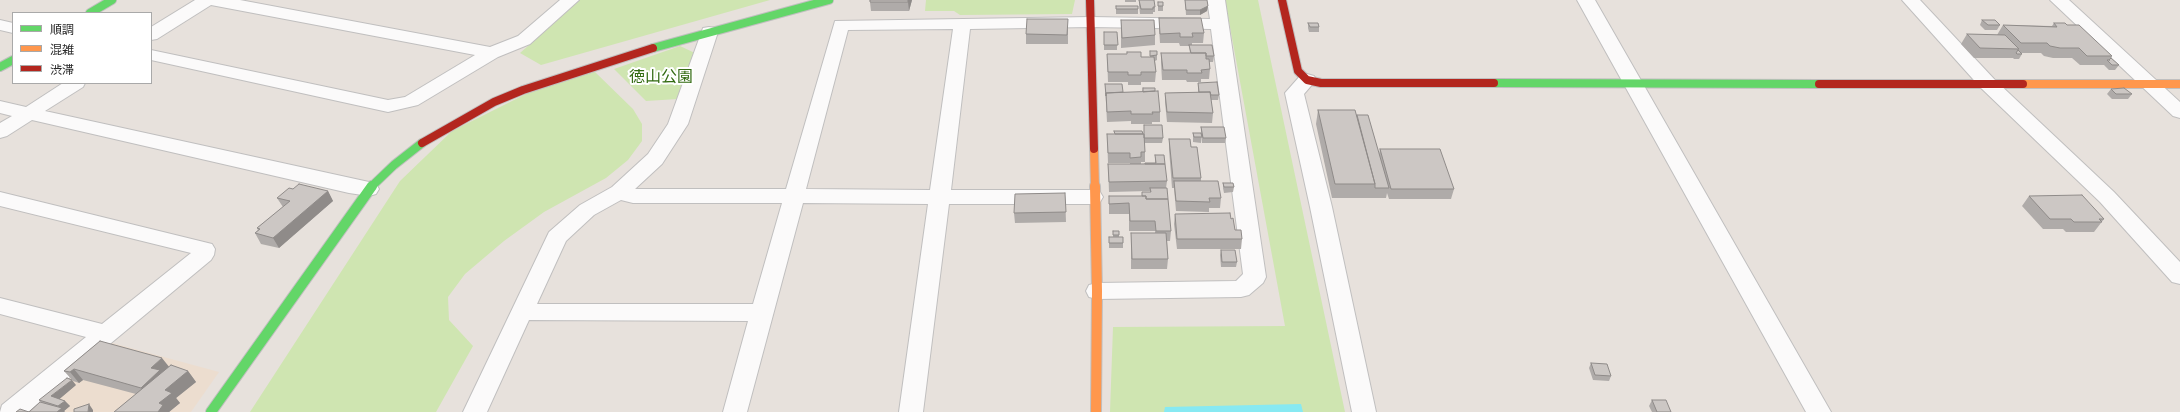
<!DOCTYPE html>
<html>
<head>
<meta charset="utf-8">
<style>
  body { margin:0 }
  #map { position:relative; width:2180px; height:412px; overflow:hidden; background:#e7e1dc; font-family:"Alegreya Sans","Noto Sans JP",sans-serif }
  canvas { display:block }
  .legend { position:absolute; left:12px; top:12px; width:140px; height:72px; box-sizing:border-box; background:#fff; border:1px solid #a9a9a9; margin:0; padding:5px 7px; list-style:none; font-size:12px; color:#282828 }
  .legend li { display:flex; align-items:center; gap:8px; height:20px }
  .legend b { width:20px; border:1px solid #a9a9a9 }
</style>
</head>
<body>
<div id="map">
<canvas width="2180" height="412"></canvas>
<ul class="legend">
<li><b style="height:5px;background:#63d668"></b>順調</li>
<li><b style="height:5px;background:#ff974d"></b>混雑</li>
<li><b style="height:5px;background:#b3261e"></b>渋滞</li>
</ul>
</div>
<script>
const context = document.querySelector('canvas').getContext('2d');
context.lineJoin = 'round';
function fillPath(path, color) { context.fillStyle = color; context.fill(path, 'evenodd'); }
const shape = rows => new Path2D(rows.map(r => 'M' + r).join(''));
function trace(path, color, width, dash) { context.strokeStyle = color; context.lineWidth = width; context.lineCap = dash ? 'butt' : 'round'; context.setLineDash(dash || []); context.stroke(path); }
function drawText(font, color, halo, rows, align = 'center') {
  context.font = font + ' "Alegreya Sans","Noto Sans JP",sans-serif'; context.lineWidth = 4; context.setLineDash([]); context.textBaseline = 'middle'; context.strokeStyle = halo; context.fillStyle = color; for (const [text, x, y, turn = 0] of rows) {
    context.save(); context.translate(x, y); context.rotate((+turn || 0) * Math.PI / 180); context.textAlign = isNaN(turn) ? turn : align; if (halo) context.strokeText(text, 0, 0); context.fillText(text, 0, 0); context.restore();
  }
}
const education = shape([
  [112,343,219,372,191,412,30,412]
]);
const green = shape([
  [580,0,770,0,541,65,520,53],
  [926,0,1075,0,1072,14,960,15,954,11,925,11],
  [1225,0,1258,0,1345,412,1110,412,1113,327,1285,326],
  [680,46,697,54,678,99,646,101,614,69],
  [594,71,633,109,642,124,642,141,628,160,606,178,544,212,504,241,465,274,448,297,449,320,473,346,436,412,250,412,400,181,452,131,544,85]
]);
const water = shape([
  [1301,404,1303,412,1164,412,1165,407]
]);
const street = shape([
  [195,0,240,0,490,47,518,36,560,0,579,0,530,44,498,57,418,105,388,112,151,60,151,50,388,100,405,97,475,55,211,5,157,39,151,40,151,27,195,0],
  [1207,0,1225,0,1266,277,1263,283,1249,295,1241,297,1097,299,1089,297,1086,291,1089,285,1097,283,1236,281,1243,274,1211,29,1091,27,970,29,951,190,1093,190,1100,192,1103,197,1100,202,1093,204,949,204,923,412,899,412,928,204,803,203,747,412,723,412,748,321,529,320,487,412,463,412,549,232,580,205,612,187,648,154,668,124,703,28,709,27,715,28,718,32,688,124,662,164,635,189,786,189,835,21,1091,17,1210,19,1207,0],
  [953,29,930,190,806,189,848,30,953,29],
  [621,200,633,203,782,203,753,304,537,304,566,241,594,215,621,200],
  [1577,0,1595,0,1831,412,1806,412,1577,0],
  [1902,0,1920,0,1995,80,2114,192,2180,262,2180,284,2172,282,2100,202,1981,88,1902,0],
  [2050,0,2069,0,2180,102,2180,118,2173,116,2050,0],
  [0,20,13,23,13,33,0,30,0,20],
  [1307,74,1314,76,1316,80,1304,94,1332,207,1376,412,1352,412,1310,207,1285,93,1300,76,1307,74],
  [63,83,85,83,83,87,45,111,369,182,376,184,379,189,376,194,369,196,349,193,32,120,7,136,0,138,0,123,12,116,0,113,0,101,26,107,63,83],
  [0,192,212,244,215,249,214,255,211,260,28,412,0,412,2,405,86,337,0,314,0,298,102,324,191,253,0,206,0,192]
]);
const fastFar1 = shape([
  [90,13,112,0],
  [653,48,829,0],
  [0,67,13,60],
  [1494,83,1819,84],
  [371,187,394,165,422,143]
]);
const fast = shape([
  [211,412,372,186]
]);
const slowFar1 = shape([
  [2023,84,2180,84],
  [1094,149,1095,187]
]);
const slow = shape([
  [1095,186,1097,291,1096,412]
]);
const jam = shape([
  [1090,0,1094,149],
  [1282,0,1298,71,1307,80,1321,83,1494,83],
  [1819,84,2023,84],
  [422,143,494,102,523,90,653,48]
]);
const wall = shape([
  [912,0,909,11,871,11,870,2],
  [1125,0,1136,0,1136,2,1125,2],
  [1139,0,1155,7,1155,12,1153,12,1153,14,1140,14,1139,5],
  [1185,0,1208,6,1207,11,1200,15,1186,15],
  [1158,2,1163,6,1163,11,1158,11],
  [1116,6,1138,6,1138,14,1116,14],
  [1159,18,1204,33,1203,43,1192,43,1192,45,1214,56,1213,62,1209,62,1210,69,1209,79,1201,79,1201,82,1187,82,1186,80,1162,80,1161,63,1161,53,1190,53,1189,46,1180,46,1179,43,1160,43,1159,28],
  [1121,20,1155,35,1155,45,1121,48],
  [1982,20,2000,25,1997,30,1985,30,1980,25],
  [1308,23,1319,27,1319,32,1309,32,1308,28],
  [2054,23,2067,25,2112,56,2111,58,2119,65,2115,70,2109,70,2104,65,2080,65,2072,58,2053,58,2044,56,2041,53,2021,53,2022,54,2019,59,2014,59,2013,58,1974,58,1961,44,1967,34,1997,35,2003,25,2052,26],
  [1068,29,1068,44,1026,44,1026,34],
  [1104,32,1117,32,1117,50,1104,50],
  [1150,51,1157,55,1157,60,1155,61,1156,72,1155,82,1141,82,1141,85,1128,85,1128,82,1108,82,1107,54,1141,57,1150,57],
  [1198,83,1219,95,1218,100,1211,100,1213,113,1212,123,1167,122,1165,102,1165,93,1198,92],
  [1105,84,1123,92,1142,92,1143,88,1155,91,1160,112,1160,122,1152,122,1152,124,1131,124,1131,121,1107,122],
  [2111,89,2132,94,2128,99,2112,99,2107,94],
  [1318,110,1357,115,1379,154,1380,149,1454,189,1451,199,1389,199,1387,193,1386,198,1332,198,1316,124],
  [1144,125,1163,138,1162,143,1144,143,1145,152,1145,162,1141,162,1141,164,1155,163,1155,155,1167,181,1166,188,1171,231,1170,241,1167,241,1168,259,1167,269,1131,269,1131,233,1155,233,1155,231,1129,231,1129,214,1109,214,1109,196,1142,196,1142,192,1150,192,1150,191,1109,192,1108,164,1130,164,1130,163,1108,163,1107,134,1144,134],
  [1201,127,1226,138,1225,143,1202,143,1201,135,1201,143,1193,142,1193,133,1201,133],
  [1169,139,1191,147,1201,178,1201,181,1221,198,1220,208,1209,208,1209,212,1176,211,1174,188,1172,188,1169,149],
  [1223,183,1234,187,1233,192,1224,193,1223,188],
  [293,189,328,191,333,201,279,248,261,244,255,233,258,230,257,228,283,207,277,198],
  [1065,193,1066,222,1015,223,1014,213],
  [2029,196,2104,219,2094,232,2066,232,2063,229,2043,229,2022,206],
  [1175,214,1231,219,1235,230,1242,239,1241,249,1177,249,1174,224],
  [1113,231,1119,231,1119,237,1123,237,1123,248,1109,248,1109,237,1113,237],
  [1221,250,1237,262,1236,267,1221,267,1220,255],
  [100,341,169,367,188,371,196,382,176,398,180,403,169,412,114,412,136,394,83,380,79,383,73,381,64,371],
  [1591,363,1611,376,1609,381,1593,380,1589,368],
  [76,385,59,399,65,401,70,406,64,411,65,412,16,412,29,412,41,402,39,400],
  [1652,400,1671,412,1652,412,1649,406]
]);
const shadedWall = shape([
  [908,0,912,0,909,11,908,2],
  [1208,6,1207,11,1200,15,1200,10],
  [328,191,333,201,279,248,273,238],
  [162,358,170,368,149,398,141,388,151,368],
  [74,369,83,380,79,383,70,372],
  [188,371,196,382,176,398,180,403,169,412,158,412,159,403,165,390],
  [72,380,76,385,56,402,51,396],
  [65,401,70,406,64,411,65,412,57,412,60,409,58,406],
  [89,404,93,410,93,412,88,412]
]);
const building = shape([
  [870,0,908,0,908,2,870,2,870,0],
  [1139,0,1154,0,1155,7,1153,7,1153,9,1141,9,1139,0],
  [1185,0,1207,0,1208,6,1200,10,1186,10,1185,0],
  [1158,2,1163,2,1163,6,1158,6,1158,2],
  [1116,6,1138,6,1138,9,1116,9,1116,6],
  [1159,18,1201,18,1204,33,1192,33,1193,37,1180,37,1180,33,1160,34,1159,18],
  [1027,19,1068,19,1067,35,1026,34,1027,19],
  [1121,20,1154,20,1155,35,1122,38,1121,20],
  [1982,20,1995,20,2000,25,1988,25,1982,20],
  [1308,23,1318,23,1319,27,1310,27,1308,23],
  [2054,23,2065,23,2067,25,2079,25,2112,56,2087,56,2079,48,2060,48,2050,46,2047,43,2021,43,2003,25,2057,27,2054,23],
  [1104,32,1117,32,1118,45,1104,45,1104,32],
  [1967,34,2005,35,2019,49,1980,48,1967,34],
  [1189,45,1212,45,1214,56,1206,56,1206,53,1191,53,1189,45],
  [2018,50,2022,54,2017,54,2016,53,2018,50],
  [1150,51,1157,51,1157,55,1150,56,1150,51],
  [1127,52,1141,52,1141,57,1154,57,1156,72,1141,72,1141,75,1128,75,1128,72,1108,72,1107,54,1127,54,1127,52],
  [1161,53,1206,53,1206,59,1209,59,1210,69,1201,70,1202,73,1187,73,1187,70,1163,70,1161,53],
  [2111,58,2119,65,2112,65,2107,60,2110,60,2109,60,2111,58],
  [1217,82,1219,95,1211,95,1210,92,1199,92,1198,83,1217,82],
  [1105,84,1122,84,1123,92,1106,93,1106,96,1105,84],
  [1143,88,1155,88,1155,91,1143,92,1143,88],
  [2124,88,2132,94,2116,94,2111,89,2124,88],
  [1158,91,1160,112,1152,112,1153,114,1131,114,1131,111,1107,112,1106,93,1158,91],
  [1210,92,1213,113,1167,112,1165,93,1210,92],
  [1318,110,1355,110,1375,184,1335,184,1318,110],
  [1357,115,1368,115,1389,188,1375,188,1375,184,1357,115],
  [1144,125,1162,125,1163,138,1144,138,1144,125],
  [1201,127,1224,127,1226,138,1203,138,1201,127],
  [1114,131,1142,131,1143,134,1115,134,1114,131],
  [1193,133,1201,133,1202,137,1194,137,1193,133],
  [1107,134,1144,134,1145,152,1141,152,1141,157,1130,158,1130,153,1108,153,1107,134],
  [1169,139,1190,139,1191,147,1197,147,1201,178,1173,178,1169,139],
  [1380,149,1440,149,1454,189,1391,189,1380,149],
  [1155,155,1164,155,1165,164,1145,164,1145,163,1156,163,1155,155],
  [1108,164,1165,164,1167,181,1109,182,1108,164],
  [1174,181,1218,181,1221,198,1209,198,1210,202,1176,201,1174,181],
  [1223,183,1233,183,1234,187,1224,187,1223,183],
  [299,184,328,191,273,238,255,233,260,229,257,228,290,201,277,198,289,188,293,189,299,184],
  [1150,188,1167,188,1168,199,1146,199,1146,196,1142,196,1142,192,1151,192,1150,188],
  [1065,193,1066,212,1014,213,1015,194,1065,193],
  [2082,195,2104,219,2099,219,2102,222,2074,222,2071,219,2050,219,2029,196,2082,195],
  [1109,196,1146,196,1146,199,1168,199,1171,231,1156,231,1155,221,1130,221,1129,203,1109,204,1109,196],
  [1230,213,1231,219,1233,218,1235,230,1241,230,1242,239,1177,239,1175,214,1230,213],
  [1113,231,1119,231,1119,235,1113,235,1113,231],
  [1131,233,1166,233,1168,259,1132,259,1131,233],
  [1109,237,1123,237,1123,243,1109,243,1109,237],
  [1221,250,1235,250,1237,262,1222,262,1221,250],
  [100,341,162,358,151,368,160,370,141,388,74,369,70,372,64,371,100,341],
  [1591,363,1607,364,1611,376,1595,375,1591,363],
  [171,365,188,371,165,390,172,393,159,403,163,405,158,412,114,412,171,365],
  [67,378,72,380,51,396,65,401,58,406,39,400,67,378],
  [1652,400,1666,400,1671,412,1657,412,1652,400],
  [40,402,62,408,57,412,16,412,20,409,29,412,40,402],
  [89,404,88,412,74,412,74,409,89,404]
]);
const parkNames = [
  ["徳山公園",661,77]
];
fillPath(education, '#ecddcf');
fillPath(green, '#cfe5b1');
fillPath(water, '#87e9f2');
trace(street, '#c0bfbf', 2);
trace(fastFar1, '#c0bfbf', 10);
trace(fast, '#c0bfbf', 12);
trace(slowFar1, '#c0bfbf', 10);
trace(slow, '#c0bfbf', 12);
trace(jam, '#c0bfbf', 10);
fillPath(street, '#fbfafa');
trace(fastFar1, '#63d668', 8);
trace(fast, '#63d668', 10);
trace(slowFar1, '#ff974d', 8);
trace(slow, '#ff974d', 10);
trace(jam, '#b3261e', 8);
fillPath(wall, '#afaba9');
fillPath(shadedWall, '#8f8b89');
fillPath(building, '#ccc7c4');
trace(building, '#8f8b89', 1);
drawText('16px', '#336b12', '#fff', parkNames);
</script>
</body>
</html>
